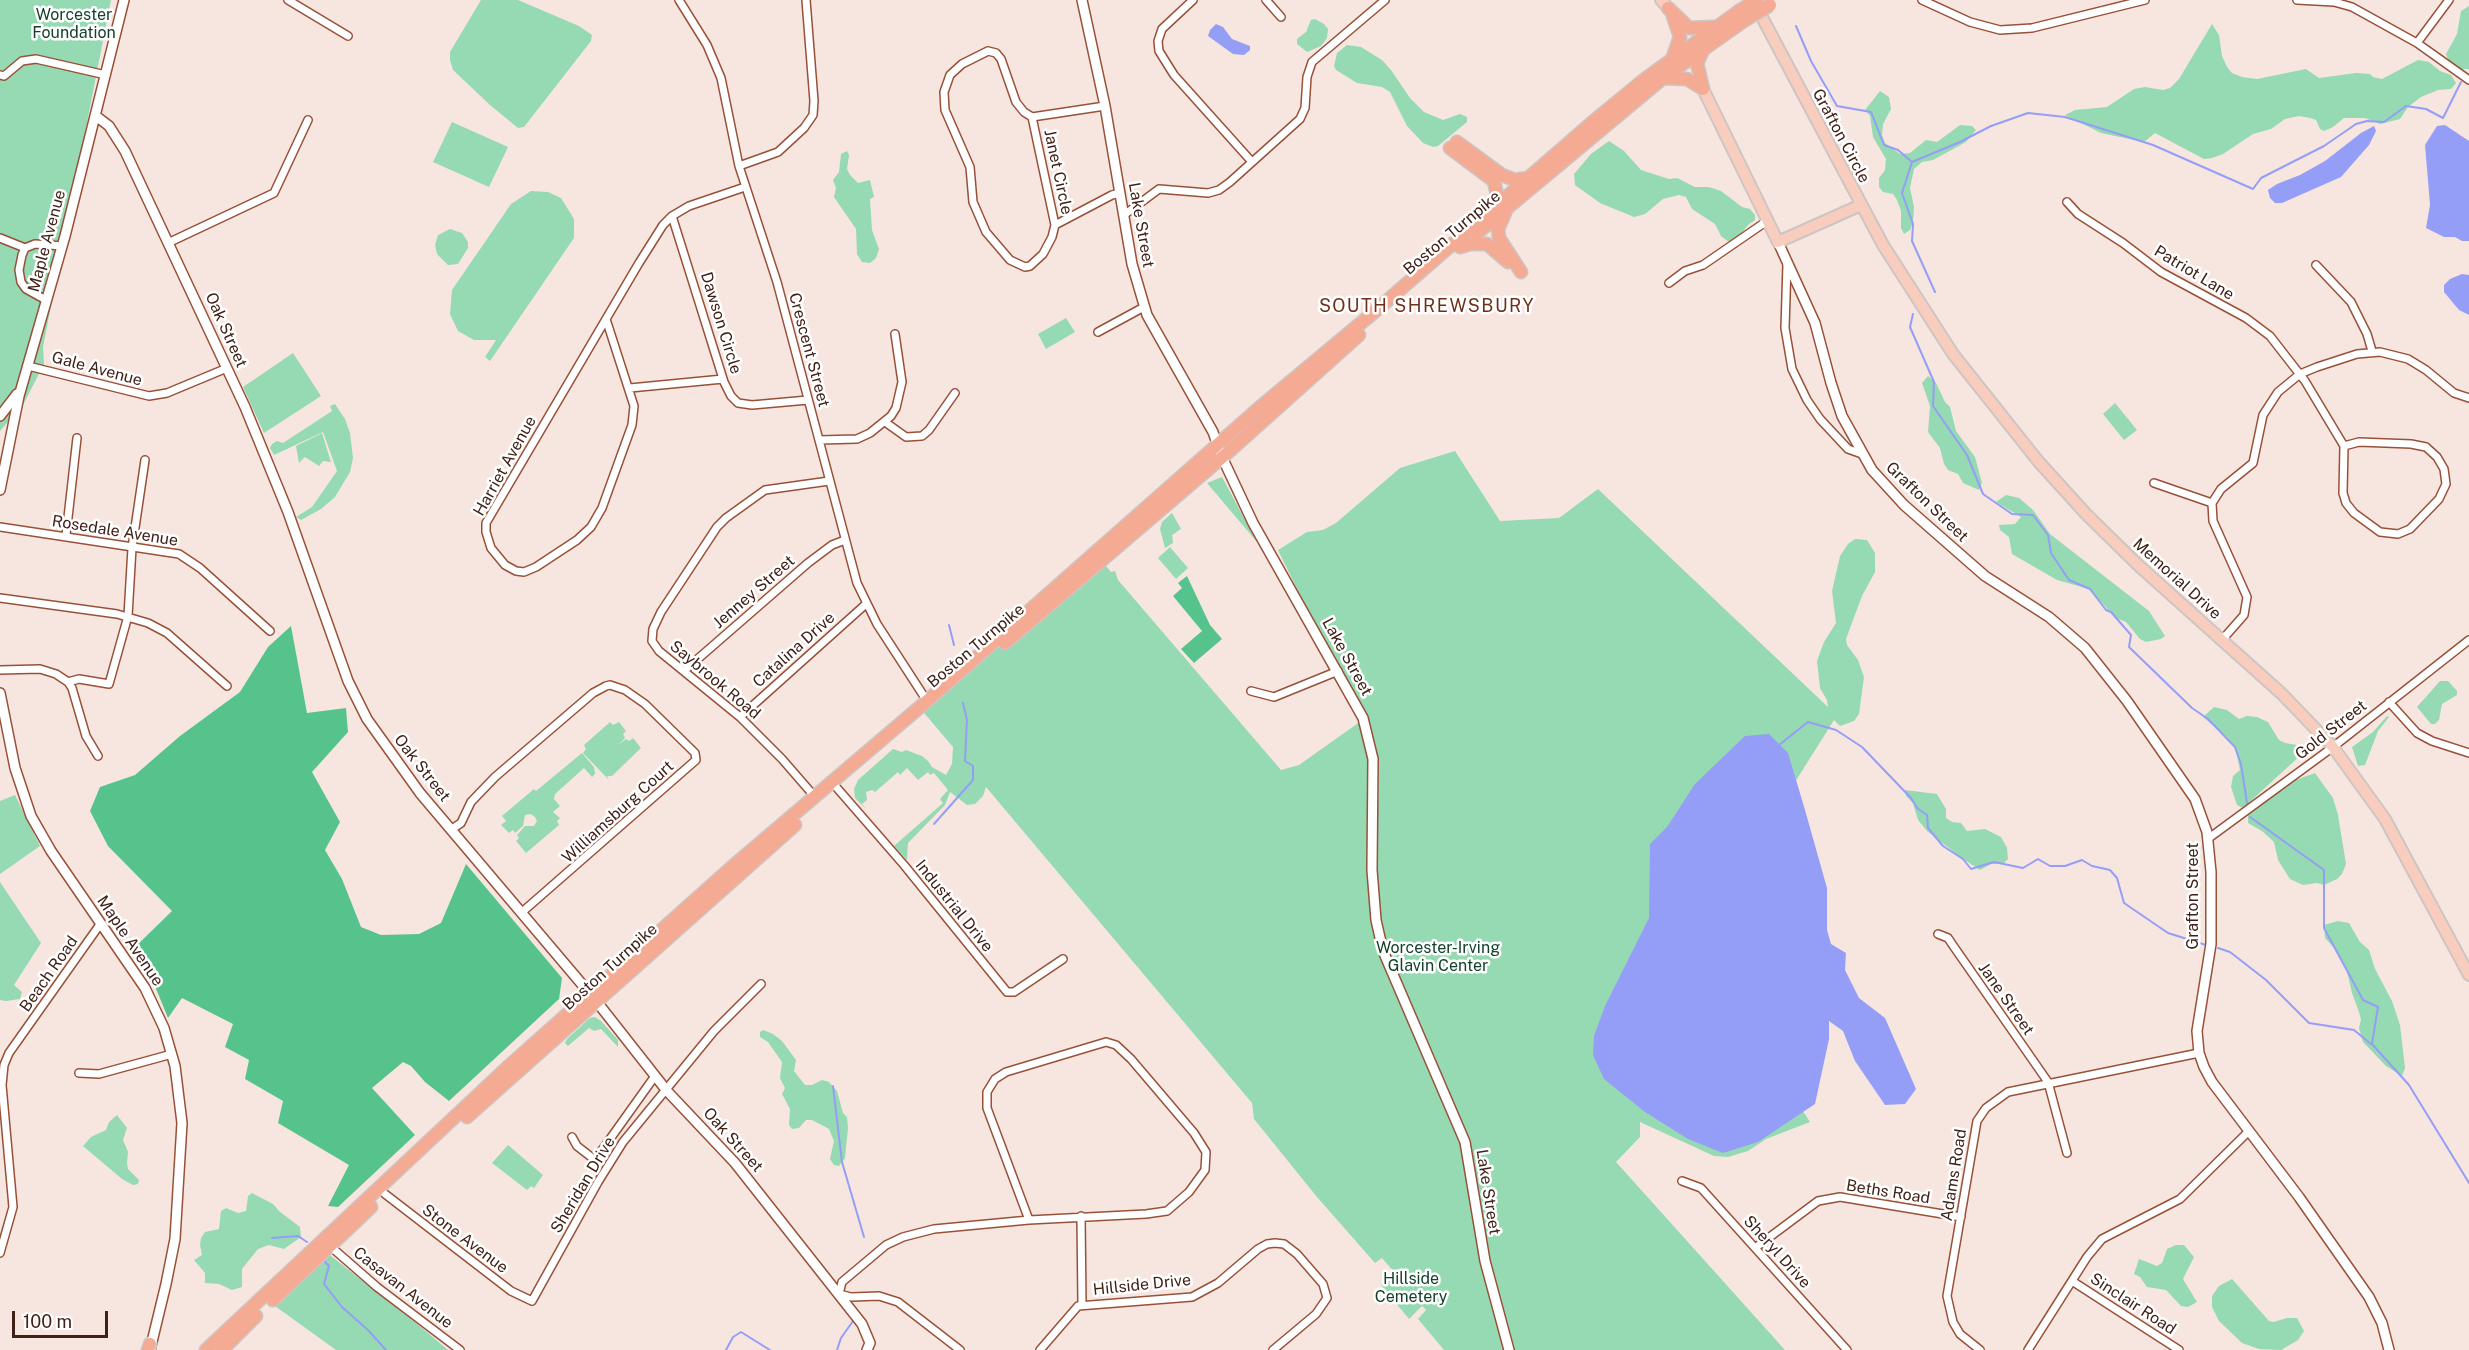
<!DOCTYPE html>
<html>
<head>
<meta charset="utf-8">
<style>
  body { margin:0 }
  #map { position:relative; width:2469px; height:1350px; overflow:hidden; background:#f7e6e0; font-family:"Public Sans",sans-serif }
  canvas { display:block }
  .scale { position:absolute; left:12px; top:1311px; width:96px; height:27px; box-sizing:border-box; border:3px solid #402117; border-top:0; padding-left:8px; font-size:18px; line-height:21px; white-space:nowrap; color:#402117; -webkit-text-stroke:4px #fff; paint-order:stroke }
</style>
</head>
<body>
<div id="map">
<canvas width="2469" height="1350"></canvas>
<div class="scale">100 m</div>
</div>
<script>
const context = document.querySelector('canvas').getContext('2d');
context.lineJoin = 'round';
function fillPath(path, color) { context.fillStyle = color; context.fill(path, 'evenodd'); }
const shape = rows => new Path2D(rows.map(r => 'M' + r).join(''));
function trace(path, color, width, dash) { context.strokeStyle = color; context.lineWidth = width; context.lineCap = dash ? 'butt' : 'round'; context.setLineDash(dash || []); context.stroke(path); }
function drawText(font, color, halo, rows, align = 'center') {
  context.font = font + ' "Public Sans",sans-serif'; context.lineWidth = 5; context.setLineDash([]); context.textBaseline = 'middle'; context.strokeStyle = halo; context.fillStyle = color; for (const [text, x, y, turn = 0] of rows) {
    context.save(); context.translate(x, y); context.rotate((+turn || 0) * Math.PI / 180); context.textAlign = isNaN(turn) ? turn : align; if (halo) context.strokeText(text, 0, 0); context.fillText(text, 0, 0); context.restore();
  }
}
const green = shape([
  [0,0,111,0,43,347,44,364,24,403,0,431],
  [481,0,518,0,579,26,592,35,591,41,524,127,518,128,490,105,453,70,450,60,450,52],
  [2469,6,2469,69,2457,69,2448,59,2446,54,2457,34,2461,11],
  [1315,19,1324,24,1328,29,1327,38,1321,46,1307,52,1297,44,1297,39,1306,32,1311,20],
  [2212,24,2219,35,2222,56,2227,67,2232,73,2242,77,2257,79,2306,69,2319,78,2356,73,2370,74,2373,77,2382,79,2418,60,2429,62,2440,71,2451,75,2456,83,2451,89,2438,90,2421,97,2408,107,2400,119,2380,124,2365,118,2344,118,2333,127,2324,131,2320,129,2316,120,2310,118,2299,116,2285,119,2271,129,2253,134,2223,154,2212,158,2204,159,2155,133,2144,142,2101,133,2065,115,2075,110,2107,107,2134,89,2145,87,2163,90,2170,88,2179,79],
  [1347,45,1361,47,1382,60,1391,70,1410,98,1424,112,1443,120,1460,114,1467,117,1467,122,1438,146,1433,147,1423,143,1407,126,1390,92,1382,87,1357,83,1336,70,1334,66,1337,53],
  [1880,91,1889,97,1891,109,1883,124,1882,135,1885,143,1900,154,1910,153,1926,140,1937,142,1960,125,1972,126,1976,130,1966,142,1933,160,1922,162,1914,169,1910,188,1914,207,1913,222,1910,230,1904,234,1901,228,1901,211,1897,200,1893,194,1883,192,1879,187,1879,178,1885,170,1886,159,1873,137,1870,116,1865,110],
  [452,122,508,147,489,187,433,162],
  [1609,141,1624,151,1641,170,1669,179,1677,178,1695,187,1709,187,1721,191,1742,207,1750,209,1755,215,1755,220,1748,225,1735,241,1729,242,1721,236,1715,224,1692,209,1686,197,1679,195,1663,199,1645,214,1634,217,1600,203,1575,185,1574,174,1591,154],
  [847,151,849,155,847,169,850,175,858,183,870,180,874,197,870,199,872,230,879,249,876,258,870,263,862,262,857,254,856,229,834,197,836,188,833,180,839,172,841,154],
  [531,191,548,192,561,198,574,219,574,238,490,361,485,357,496,340,474,340,458,331,450,314,452,290,511,204],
  [450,229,462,233,468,242,468,248,458,264,448,265,437,254,435,245,438,235],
  [1066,318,1075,332,1046,349,1038,334],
  [293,353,321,396,264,433,243,387],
  [1928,376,1936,383,1945,402,1950,407,1956,431,1975,457,1982,483,1979,490,1963,483,1958,474,1948,470,1944,464,1940,448,1928,432,1930,406,1922,383],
  [2115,403,2137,430,2124,440,2103,414],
  [335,404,345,419,350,433,353,458,350,472,335,497,321,509,301,520,296,517,312,507,337,471,323,432,274,455,270,448,272,444,277,441,283,443,332,411,330,406],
  [322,433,331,462,323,461,319,466,305,457,299,463,296,446],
  [1455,451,1500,521,1559,518,1598,489,1828,707,1827,700,1820,688,1817,661,1824,642,1836,623,1832,591,1840,556,1848,544,1855,539,1867,540,1875,553,1875,572,1862,596,1846,639,1847,645,1858,660,1864,677,1859,714,1854,721,1840,726,1834,720,1694,943,1810,1122,1766,1139,1748,1151,1728,1157,1714,1156,1640,1122,1640,1137,1616,1162,1785,1350,1444,1350,1418,1319,1426,1310,1422,1306,1409,1319,1381,1285,1395,1273,1382,1258,1375,1263,1317,1197,1254,1119,1252,1103,986,787,983,796,975,804,967,805,950,792,945,805,908,843,907,860,894,846,943,803,940,799,948,790,934,773,930,775,928,772,918,780,907,768,900,775,898,772,875,792,872,790,866,792,867,800,862,804,866,809,855,798,854,789,858,780,893,749,902,752,906,750,922,756,928,761,932,767,946,775,952,764,953,747,919,707,1098,556,1111,572,1115,571,1118,580,1281,770,1299,765,1361,721,1278,550,1307,532,1323,530,1336,523,1400,468],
  [1222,477,1257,542,1207,483],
  [2006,495,2019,498,2033,510,2050,534,2149,611,2165,636,2161,639,2146,642,2140,639,2126,622,2116,618,2089,589,2057,580,2012,554,2009,537,2000,530,1999,525,2015,524,2021,517,1996,502],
  [1172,513,1181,529,1172,535,1173,543,1165,548,1160,529,1162,522],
  [1170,547,1188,568,1176,579,1158,558],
  [2440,681,2448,681,2457,691,2457,695,2442,704,2439,720,2435,724,2431,724,2417,707],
  [2214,707,2227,710,2239,719,2247,716,2257,717,2268,722,2279,740,2285,743,2297,745,2303,750,2302,754,2243,808,2237,805,2231,787,2233,776,2240,770,2235,747,2228,738,2203,717],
  [2387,716,2389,717,2378,731,2365,765,2358,766,2352,747,2373,732],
  [610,722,613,725,619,722,626,731,623,734,625,738,618,745,626,739,629,741,633,738,641,748,612,776,607,776,609,780,583,753,586,749,584,745],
  [582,753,594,767,595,774,592,777,584,768,555,794,554,799,560,806,553,812,560,818,557,821,559,825,526,853,516,841,519,838,517,835,525,826,534,826,537,821,535,817,531,814,525,815,523,826,515,833,513,830,509,833,501,825,506,821,502,816,534,789,536,791],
  [2315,773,2333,798,2338,815,2346,864,2342,874,2337,879,2324,885,2317,883,2303,885,2290,879,2278,860,2274,842,2262,831,2248,823,2248,815,2290,782],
  [1905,790,1937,794,1946,809,1946,818,1952,822,1961,823,1967,831,1985,829,2001,837,2007,848,2008,859,2003,864,1991,864,1980,870,1963,859,1927,831,1918,820,1913,803,1906,796],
  [15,795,40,846,0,874,0,801],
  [0,882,41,943,14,985,22,992,20,999,6,1001,0,1000],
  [2338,921,2349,923,2360,942,2369,950,2375,969,2392,1001,2400,1025,2405,1068,2402,1076,2386,1066,2363,1042,2359,1028,2361,1019,2358,1009,2352,993,2346,967,2335,949,2325,938,2324,925],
  [595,1017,601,1021,618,1040,618,1047,601,1029,594,1031,589,1028,568,1046,565,1043,567,1039,590,1018],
  [763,1030,773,1034,782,1041,796,1060,794,1071,805,1085,812,1085,822,1080,829,1082,837,1091,843,1113,847,1117,848,1128,845,1158,839,1166,834,1165,830,1159,834,1141,829,1129,812,1120,806,1120,799,1128,792,1129,789,1125,790,1109,782,1094,785,1088,780,1078,782,1062,768,1042,760,1037,760,1032],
  [117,1115,127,1128,123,1140,128,1152,127,1163,128,1169,139,1180,138,1184,133,1185,122,1179,83,1146,91,1137,106,1130,109,1122],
  [508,1145,543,1175,534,1188,531,1186,527,1190,492,1163],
  [252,1193,273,1204,279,1211,300,1227,301,1237,284,1249,269,1245,258,1249,242,1269,242,1287,232,1290,219,1284,205,1283,205,1273,194,1260,202,1255,200,1245,201,1238,205,1232,219,1229,221,1211,226,1208,238,1213,246,1211,248,1196],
  [2176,1245,2184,1245,2194,1257,2183,1279,2197,1302,2188,1307,2181,1306,2166,1290,2147,1287,2140,1277,2134,1274,2139,1259,2157,1266,2162,1263,2167,1249],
  [321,1248,422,1328,448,1350,336,1350,268,1301],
  [2232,1279,2269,1321,2274,1322,2287,1318,2297,1318,2304,1331,2298,1340,2281,1350,2259,1349,2242,1343,2219,1321,2212,1307,2212,1296,2219,1286]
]);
const forest = shape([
  [1187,576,1210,625,1222,639,1194,663,1181,649,1202,631,1173,596,1182,588,1178,583],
  [291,626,307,713,346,708,348,732,312,772,340,822,325,850,342,879,361,927,381,935,419,934,441,923,466,864,562,978,559,999,449,1101,425,1082,411,1066,403,1062,372,1088,415,1135,338,1207,328,1206,349,1165,278,1123,283,1101,245,1079,249,1060,225,1047,233,1024,182,998,168,1018,148,969,133,949,172,911,108,846,90,811,100,787,135,775,180,736,240,692,268,647]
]);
const water = shape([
  [1216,24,1223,27,1232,39,1250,46,1250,50,1244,55,1233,54,1208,36,1210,30],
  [2445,125,2469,141,2469,241,2462,241,2455,237,2444,237,2426,228,2430,205,2425,145,2437,126],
  [2374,126,2376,131,2369,145,2341,177,2282,203,2275,203,2270,198,2268,190,2277,184,2300,175,2325,161,2361,133],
  [2462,274,2469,275,2469,315,2459,310,2444,292,2444,285,2450,279],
  [1769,734,1788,753,1805,810,1827,888,1827,930,1831,944,1846,953,1845,970,1859,998,1885,1018,1916,1089,1905,1104,1885,1105,1855,1061,1843,1031,1829,1021,1829,1039,1815,1104,1758,1142,1723,1153,1688,1139,1645,1112,1604,1079,1593,1055,1594,1036,1605,1006,1649,918,1650,844,1667,827,1695,784,1745,736]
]);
const stream = shape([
  [1796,26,1811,61,1837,106,1871,112,1884,145,1898,150,1912,162,1902,193,1913,224,1912,241,1935,292],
  [1912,162,1960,142,1991,126,2028,113,2065,117,2153,145,2253,189,2261,178,2324,146,2356,124,2367,121,2384,122,2406,106,2426,109,2443,118,2461,82],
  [1913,314,1910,327,1934,382,1933,406,1967,455,1983,494,2012,514,2033,515,2048,535,2051,553,2069,580,2090,589,2106,610,2111,612,2131,635,2129,647,2192,708,2208,719,2235,747,2241,764,2247,803],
  [949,625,954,645],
  [1779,745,1808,722,1836,730,1862,747,1911,798,1917,808,1927,815,1928,828,1943,846,1963,859,1971,869,1994,862,2023,868,2038,859,2050,866,2065,866,2082,860,2092,866,2110,870,2117,878,2124,903,2168,933,2206,945],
  [2250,817,2324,870,2324,928,2363,1000,2378,1007,2372,1044,2409,1085,2469,1183],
  [934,824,973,780,973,766,965,761,967,720,963,703],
  [2218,948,2230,952,2266,980,2309,1023,2354,1030,2371,1044],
  [833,1086,842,1162,864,1237],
  [272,1238,298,1236,307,1242],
  [324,1261,329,1266,324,1284,342,1307,368,1330,386,1350],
  [726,1350,733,1337,741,1332,770,1350],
  [837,1350,841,1338,853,1321]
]);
const street = shape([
  [288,0,348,36],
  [679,0,707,45,721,78,739,166,777,282,857,583,877,624,927,701],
  [1193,0,1162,29,1158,41,1159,51,1174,75,1252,162],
  [1266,0,1281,17],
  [1922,0,1970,22,2000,30,2032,28,2145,0],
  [2297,0,2334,2,2352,7,2417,43,2469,80],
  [2417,43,2449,0],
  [988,51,996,53,1001,59,1016,102,1024,112,1032,117,1055,225,1052,237,1043,254,1030,266,1025,267,1010,260,986,232,973,202,970,167,945,110,944,92,950,75,962,64,988,51],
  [0,75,4,76,22,61,36,59,106,75],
  [1032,117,1105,106],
  [739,166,778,152,804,128,813,115,814,101,806,0],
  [2067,202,2078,214,2123,243,2161,272,2246,318,2270,336,2305,381,2344,446,2343,493,2346,503,2354,513,2380,532,2398,534,2410,529,2439,499,2446,484,2444,469,2437,457,2426,447,2411,444,2359,442,2344,446],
  [1124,215,1159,189,1208,193,1219,190,1230,182,1300,119,1305,108,1307,77,1312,62,1385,0],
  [672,216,724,382,731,396,738,403,752,405,808,400],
  [1055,225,1112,195,1120,193],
  [0,238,25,248],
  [170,242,274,193,308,120],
  [1787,264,1785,328,1792,369,1807,400,1820,419,1848,449,1862,454],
  [2316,265,2351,302,2367,334,2372,351],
  [1669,283,1685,271,1703,265,1767,221],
  [46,300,26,289,21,282,19,270,22,255,25,248,35,244,62,246],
  [606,319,486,523,486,532,491,548,505,565,516,571,524,572,536,567,577,540,591,527,602,508,632,425,634,406,606,319,639,263,663,225,672,216,689,206,745,187],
  [1098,332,1144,307],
  [28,366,149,396,167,393,227,368],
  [630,388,723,379],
  [885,422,906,437,922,436,929,430,955,393],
  [819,440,857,439,870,433,891,416,896,408,902,382,895,334],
  [2154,483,2212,503],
  [0,527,179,554,200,568,270,631],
  [66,535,77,438],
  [0,598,117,614,148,623,167,633,227,686],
  [2222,640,2244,615,2247,597,2213,521,2212,503,2221,489,2253,463,2263,415,2278,392,2300,374,2317,367,2357,354,2380,352,2408,359,2426,370,2454,393,2469,398],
  [0,670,40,669,56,674,68,682,79,679,109,684,128,616,132,548,145,460],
  [685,670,808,563,832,545,845,540],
  [68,682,72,688,86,736,98,756],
  [1251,691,1274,697,1338,671],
  [2389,702,2417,733,2432,741,2469,753],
  [740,717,866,604],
  [837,788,904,865,1007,992,1014,992,1063,959],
  [815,797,782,759,740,717,659,651,652,641,653,629,661,612,717,527,726,518,765,490,829,481],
  [452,829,461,823,471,802,495,777,593,693,606,686,610,685,625,690,645,704,695,753,696,760,521,913],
  [2209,838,2333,747,2469,640],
  [1938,934,1948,938,1952,944,2048,1082,2067,1153],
  [1106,1042,1116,1045,1131,1059,1194,1133,1206,1152,1205,1170,1189,1192,1167,1211,1146,1214,1029,1220,987,1108,987,1092,995,1079,1006,1072,1106,1042],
  [79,1073,99,1074,172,1054],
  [572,1137,577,1146,595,1160,655,1076],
  [1682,1181,1701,1188,1847,1350],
  [385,1194,511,1291,532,1301,598,1182,623,1142,714,1031,761,984],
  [1081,1216,1082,1305],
  [330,1246,377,1287,460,1350],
  [1755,1248,1818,1201,1840,1197,1961,1217],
  [0,1253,13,1207,2,1085,4,1065,9,1053,101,923],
  [2072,1281,2179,1350],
  [960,1350,898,1302,879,1296,851,1297,839,1294,842,1282,886,1245,903,1237,934,1229,1029,1220],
  [1040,1350,1078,1306,1192,1297,1218,1283,1258,1249,1267,1244,1275,1243,1284,1244,1297,1254,1323,1284,1327,1298,1316,1314,1273,1350],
  [1980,1350,1960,1334,1953,1322,1947,1296,1977,1121,1986,1108,2008,1092,2199,1053],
  [2028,1350,2087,1257,2102,1239,2180,1199,2249,1131]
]);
const secondary = shape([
  [1082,0,1105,106,1132,264,1147,315,1213,432,1222,457,1253,523,1363,718,1373,759,1372,870,1376,920,1383,951,1465,1142,1485,1261,1509,1350],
  [96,116,109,126,125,151,245,407,288,512,348,681,367,719,420,793,597,1002,667,1091,735,1163,862,1324,870,1343,867,1350],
  [1778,242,1815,323,1831,383,1842,416,1872,470,1904,505,1985,576,2049,617,2085,648,2127,701,2195,799,2207,832,2211,872,2211,944,2197,1031,2199,1053,2204,1067,2212,1082,2299,1197,2369,1297,2382,1323,2389,1350],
  [0,416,17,394],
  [0,490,19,396,65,236,124,0],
  [0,693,15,768,31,816,51,851,145,988,164,1028,175,1066,182,1123,175,1239,166,1284,150,1350]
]);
const primary = shape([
  [1661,0,1668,8],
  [1756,6,1883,245,1953,354,2038,461,2086,514,2138,565,2282,694,2333,747,2385,819,2469,975],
  [1703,89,1778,242,1861,205]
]);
const highway = shape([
  [1668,8,1689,28,1713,27],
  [1673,57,1680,37,1673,16],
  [1664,78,1687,79,1703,89],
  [1703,89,1697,63,1703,50],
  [1457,142,1502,175,1515,180,1528,178],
  [1450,148,1494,181,1497,195,1492,208],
  [1505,213,1498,229,1499,238,1521,272],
  [1476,234,1663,78,1745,20],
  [1460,247,1470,244,1487,244,1508,262],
  [1005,643,1234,447,1359,335],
  [467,1117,795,825],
  [273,1300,371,1207],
  [148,1350,150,1344],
  [206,1350,509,1066,732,867,927,701,1259,408,1373,313,1594,121,1645,79,1739,11],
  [222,1350,256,1316]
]);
const highwayBridge = shape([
  [1739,11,1757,0],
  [1745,20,1770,5]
]);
const parkNames = [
  ["Worcester",74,15],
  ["Foundation",74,33],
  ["Worcester-Irving",1438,948],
  ["Glavin Center",1438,966],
  ["Hillside",1411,1279],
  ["Cemetery",1411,1297]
];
const streetNames = [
  ["Grafton Circle",1841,136,62],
  ["Janet Circle",1058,172,78],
  ["Lake Street",1141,225,80],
  ["Boston Turnpike",1452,233,-40],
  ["Maple Avenue",47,241,-75],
  ["Patriot Lane",2194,273,31],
  ["Dawson Circle",721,323,73],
  ["Oak Street",226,330,66],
  ["Crescent Street",809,350,75],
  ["Gale Avenue",97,369,15],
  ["Harriet Avenue",505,466,-61],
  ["Grafton Street",1927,502,44],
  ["Rosedale Avenue",115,531,9],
  ["Memorial Drive",2177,579,42],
  ["Jenney Street",754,592,-41],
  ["Boston Turnpike",976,646,-40],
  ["Catalina Drive",794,650,-42],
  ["Lake Street",1347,657,61],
  ["Saybrook Road",715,680,40],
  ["Gold Street",2331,730,-38],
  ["Oak Street",422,768,52],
  ["Williamsburg Court",618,812,-42],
  ["Grafton Street",2193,896,-90],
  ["Industrial Drive",954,906,51],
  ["Maple Avenue",130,941,56],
  ["Boston Turnpike",610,967,-42],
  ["Beach Road",49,974,-55],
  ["Jane Street",2006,999,55],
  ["Oak Street",733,1140,48],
  ["Adams Road",1954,1175,-81],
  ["Sheridan Drive",583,1185,-59],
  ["Lake Street",1488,1192,81],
  ["Beths Road",1888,1192,9],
  ["Stone Avenue",465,1239,37],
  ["Sheryl Drive",1777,1252,48],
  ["Hillside Drive",1142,1285,-6],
  ["Casavan Avenue",403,1288,38],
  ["Sinclair Road",2133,1304,33]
];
const neighbourhoodNames = [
  ["SOUTH SHREWSBURY",1427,306]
];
fillPath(green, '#95dab2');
fillPath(forest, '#57c38c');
fillPath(water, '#959ef7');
trace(stream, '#959ef7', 2);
trace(street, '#985139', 10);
trace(secondary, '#985139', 12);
trace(primary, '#cdc5c3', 14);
trace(highway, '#cdc5c3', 15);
trace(street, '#fff', 7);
trace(secondary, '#fff', 9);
trace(primary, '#f9cdbe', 10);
trace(highway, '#f5ab93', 12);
trace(highwayBridge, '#cdc5c3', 15, []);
trace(highwayBridge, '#f5ab93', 12);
drawText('16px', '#13412a', '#fff', parkNames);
drawText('16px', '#402117', '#fff', streetNames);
context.letterSpacing = '1.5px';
drawText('18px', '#712e17', '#fff', neighbourhoodNames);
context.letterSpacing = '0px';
</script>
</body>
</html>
